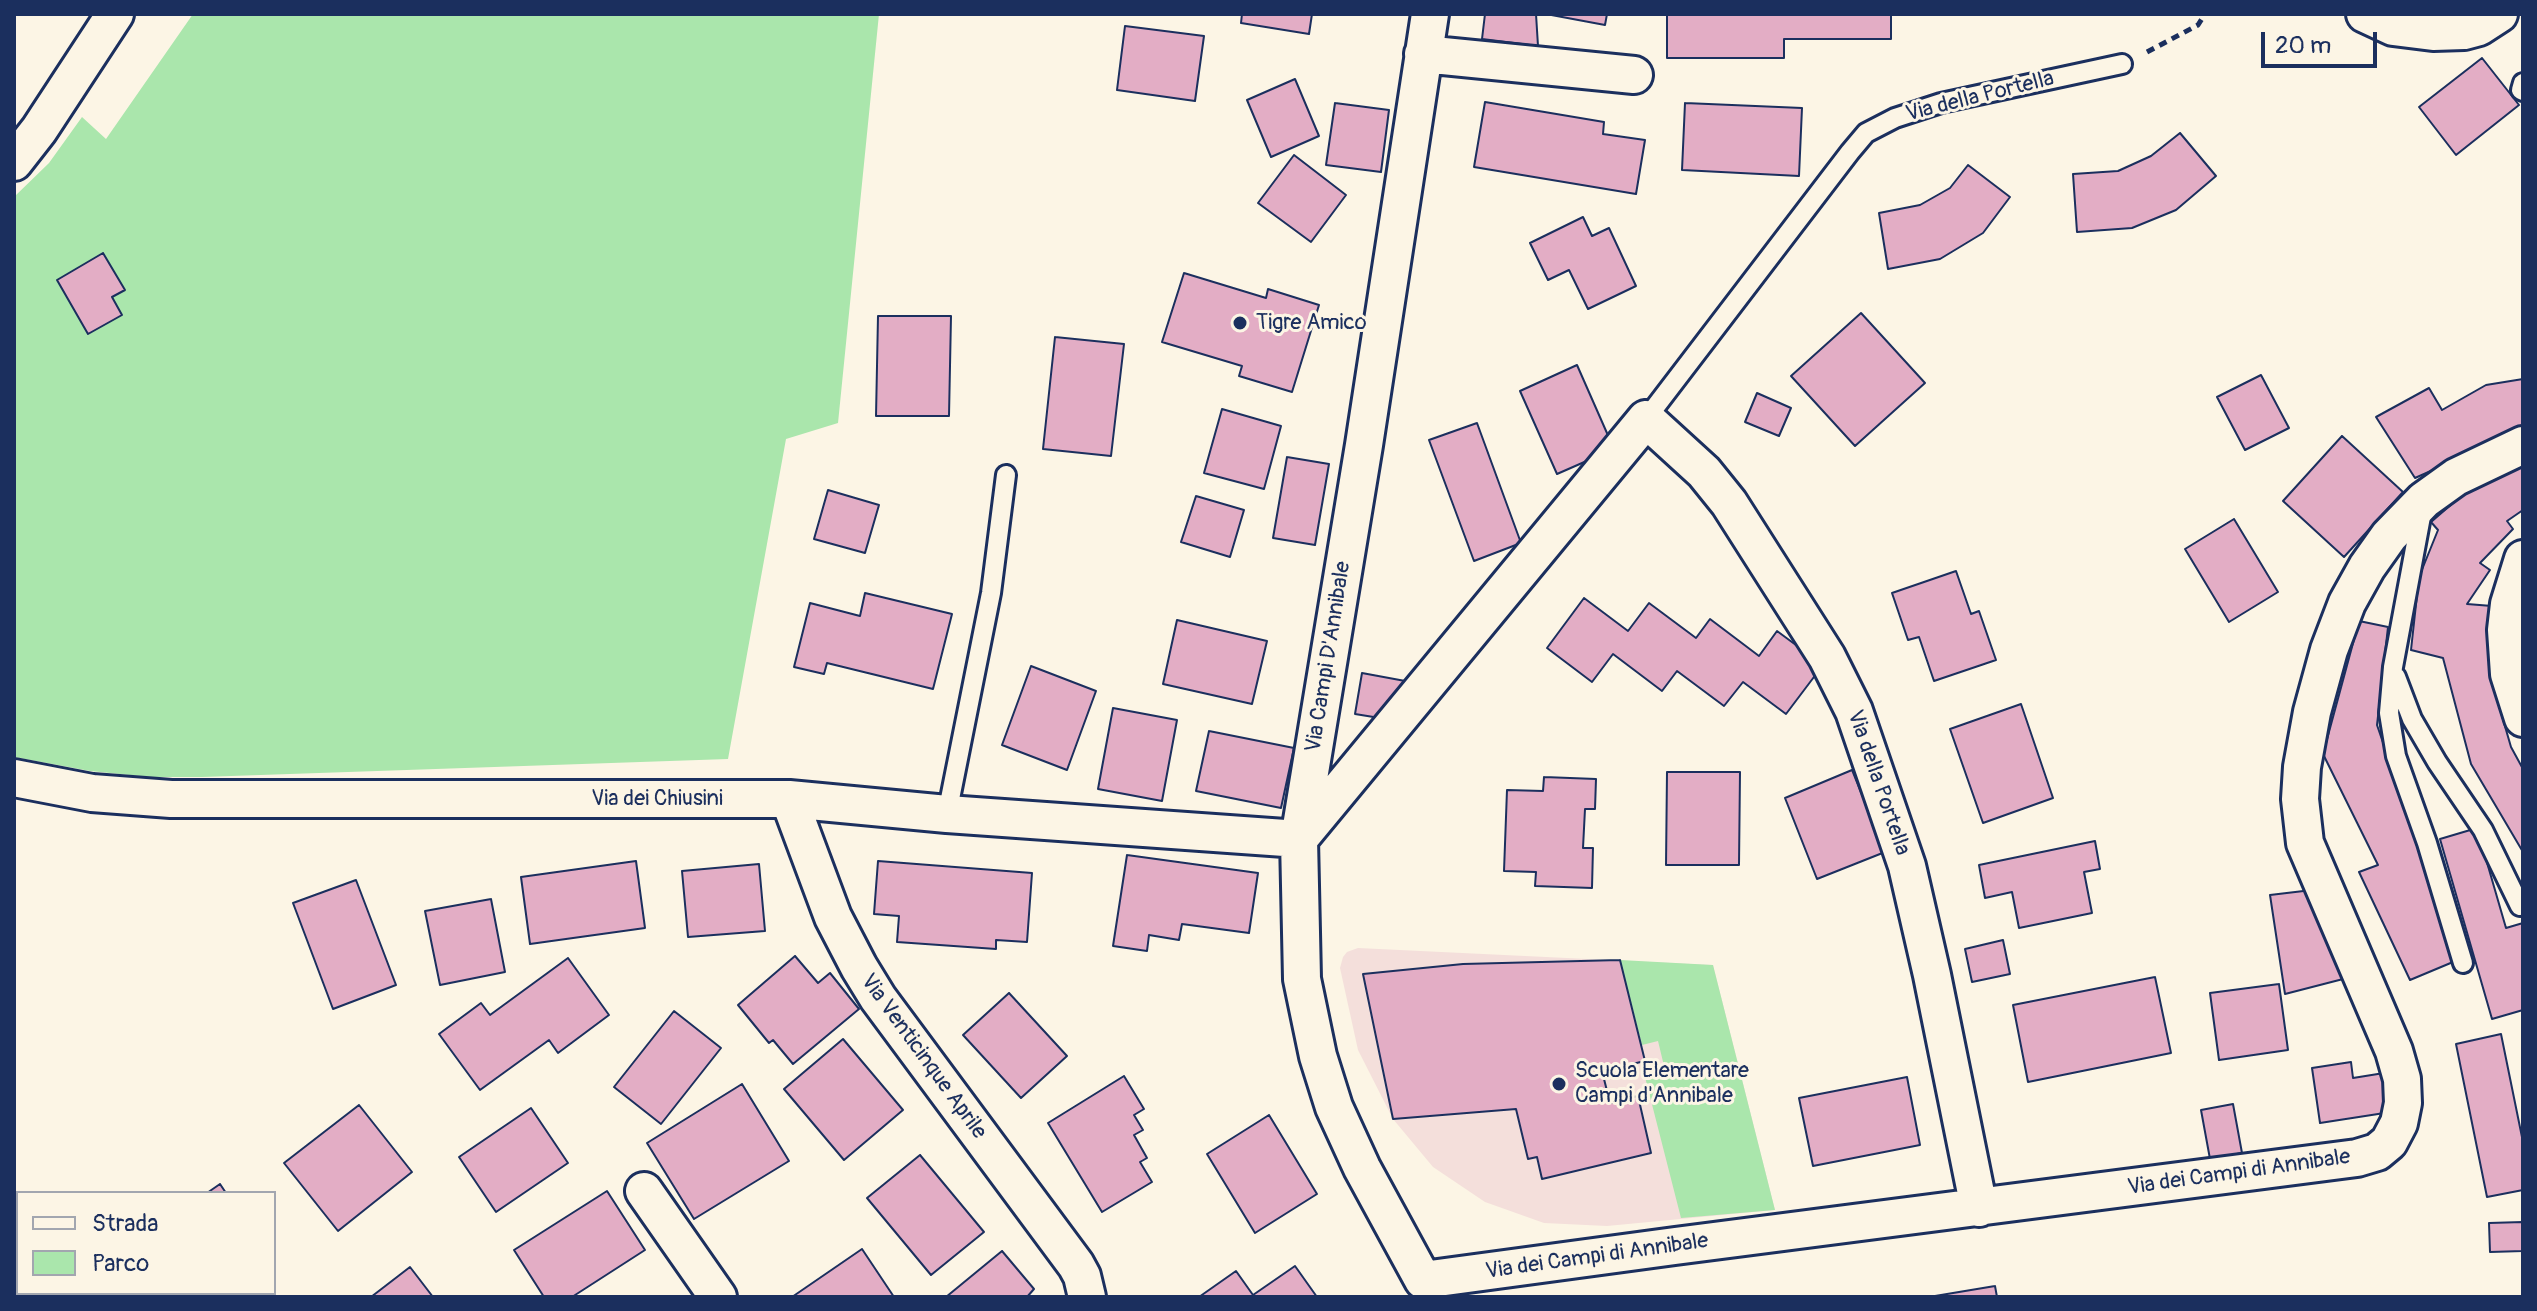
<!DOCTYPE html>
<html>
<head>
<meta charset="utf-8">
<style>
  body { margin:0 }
  #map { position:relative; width:2537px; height:1311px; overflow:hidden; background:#fcf5e5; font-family:Pangolin,sans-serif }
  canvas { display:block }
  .frame { position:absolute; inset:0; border:16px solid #1b2f5e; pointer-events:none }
  .legend { position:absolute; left:16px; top:1191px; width:260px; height:104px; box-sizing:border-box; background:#fcf5e5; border:2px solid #a2a6af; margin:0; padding:10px 14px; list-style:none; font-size:24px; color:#1b2f5e }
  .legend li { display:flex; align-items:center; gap:16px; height:40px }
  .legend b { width:40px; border:2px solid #a2a6af }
  .scale { position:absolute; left:2261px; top:32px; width:116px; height:36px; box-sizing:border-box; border:4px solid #1b2f5e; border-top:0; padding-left:10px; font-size:24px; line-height:28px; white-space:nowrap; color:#1b2f5e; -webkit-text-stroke:6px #fcf5e5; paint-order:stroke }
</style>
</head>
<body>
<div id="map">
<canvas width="2537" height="1311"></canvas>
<div class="frame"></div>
<ul class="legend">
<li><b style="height:10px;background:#fcf5e5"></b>Strada</li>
<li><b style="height:22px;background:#aae6ac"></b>Parco</li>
</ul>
<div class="scale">20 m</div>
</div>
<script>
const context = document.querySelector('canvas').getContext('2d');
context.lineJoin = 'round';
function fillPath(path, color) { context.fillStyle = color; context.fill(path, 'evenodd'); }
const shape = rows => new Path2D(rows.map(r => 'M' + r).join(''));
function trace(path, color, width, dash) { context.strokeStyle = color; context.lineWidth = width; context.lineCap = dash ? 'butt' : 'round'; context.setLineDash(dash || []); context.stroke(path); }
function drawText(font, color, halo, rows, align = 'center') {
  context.font = font + ' Pangolin,sans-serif'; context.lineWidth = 6; context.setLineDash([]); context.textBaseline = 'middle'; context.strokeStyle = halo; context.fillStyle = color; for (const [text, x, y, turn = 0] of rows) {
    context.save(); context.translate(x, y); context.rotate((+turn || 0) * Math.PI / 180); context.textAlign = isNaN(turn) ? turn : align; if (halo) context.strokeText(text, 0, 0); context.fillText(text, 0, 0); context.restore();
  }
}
const built = shape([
  [1358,948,1713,965,1775,1210,1607,1226,1544,1223,1485,1202,1433,1167,1393,1119,1358,1050,1340,968,1343,957,1347,952]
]);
const green = shape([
  [193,14,879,14,838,423,786,439,728,759,202,777,149,777,90,771,14,757,14,197,49,163,82,117,106,139],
  [103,253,125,290,112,297,122,315,88,334,57,280],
  [1620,960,1713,965,1775,1210,1681,1218,1645,1077,1665,1070,1658,1041,1642,1045]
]);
const building = shape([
  [1242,14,1312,14,1309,34,1241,23,1242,14],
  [1485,14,1536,14,1538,46,1482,39,1485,14],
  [1546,14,1607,14,1605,25,1546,14],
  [1667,14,1891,14,1891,39,1784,39,1784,58,1667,58,1667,14],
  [1125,26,1204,36,1195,101,1117,90,1125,26],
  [2482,58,2519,105,2456,155,2419,107,2482,58],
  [1295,79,1319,136,1271,157,1247,100,1295,79],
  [1485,102,1604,122,1603,134,1645,140,1636,194,1474,167,1485,102],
  [1335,103,1389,110,1381,172,1326,165,1335,103],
  [1685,103,1802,108,1799,176,1682,170,1685,103],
  [2180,133,2216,176,2176,210,2132,228,2077,232,2073,174,2118,171,2151,156,2180,133],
  [1294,155,1346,195,1311,242,1258,203,1294,155],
  [1968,165,2010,197,1983,233,1940,259,1888,269,1879,213,1920,205,1950,188,1968,165],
  [1583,217,1592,236,1609,228,1636,286,1588,309,1569,270,1548,280,1530,243,1583,217],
  [103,253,125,290,112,297,122,315,88,334,57,280,103,253],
  [1184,273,1266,298,1268,289,1319,305,1292,392,1239,376,1242,366,1162,342,1184,273],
  [1861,313,1925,383,1855,446,1791,376,1861,313],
  [878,316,951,316,949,416,876,416,878,316],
  [1055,337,1124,344,1111,456,1043,449,1055,337],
  [1577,365,1614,449,1557,474,1520,391,1577,365],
  [2261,375,2289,428,2245,450,2217,397,2261,375],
  [2523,379,2523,433,2512,435,2415,478,2376,417,2429,388,2442,410,2486,385,2523,379],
  [1757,393,1791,408,1779,436,1745,422,1757,393],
  [1222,409,1281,426,1264,489,1204,473,1222,409],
  [1477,423,1521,543,1474,561,1429,440,1477,423],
  [2342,436,2403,492,2344,557,2283,501,2342,436],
  [2523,456,2523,510,2507,521,2513,529,2480,563,2490,570,2467,604,2492,606,2489,671,2511,747,2523,769,2523,852,2471,764,2443,658,2411,650,2419,577,2438,530,2431,522,2475,484,2523,456],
  [1287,457,1329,464,1315,545,1273,538,1287,457],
  [828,490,879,505,865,553,814,539,828,490],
  [1196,496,1244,510,1230,557,1181,542,1196,496],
  [2234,519,2278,592,2229,622,2185,549,2234,519],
  [1956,571,1971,614,1979,611,1996,660,1934,681,1919,637,1908,640,1892,593,1956,571],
  [865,593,952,614,933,689,827,663,824,674,794,667,810,603,860,616,865,593],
  [1584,598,1628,631,1649,603,1696,638,1710,619,1759,656,1777,631,1823,665,1786,714,1743,682,1724,706,1677,671,1662,691,1613,654,1592,682,1547,648,1584,598],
  [1177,620,1267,641,1252,704,1163,684,1177,620],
  [2359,621,2388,627,2377,725,2412,827,2453,962,2410,980,2359,872,2378,865,2323,754,2359,621],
  [1031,666,1096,691,1067,770,1002,745,1031,666],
  [1362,673,1416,683,1392,720,1355,714,1362,673],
  [2021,704,2053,798,1983,823,1950,729,2021,704],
  [1113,708,1177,720,1162,801,1098,789,1113,708],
  [1209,731,1294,748,1281,808,1196,791,1209,731],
  [1852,770,1885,852,1817,879,1785,798,1852,770],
  [1667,772,1740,772,1739,865,1666,865,1667,772],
  [1544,777,1596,779,1595,809,1585,809,1583,848,1593,848,1592,888,1535,886,1536,872,1504,871,1507,790,1543,791,1544,777],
  [2477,828,2506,928,2523,923,2523,1010,2492,1019,2440,839,2477,828],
  [2095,841,2100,869,2084,872,2092,913,2019,928,2012,892,1985,898,1979,865,2095,841],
  [1127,855,1258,873,1249,933,1182,924,1179,940,1149,935,1147,951,1113,946,1127,855],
  [636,861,645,928,530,944,521,877,636,861],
  [878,861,1032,873,1027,942,996,940,996,949,897,942,899,916,874,914,878,861],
  [759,864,765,931,688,937,682,871,759,864],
  [356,880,396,985,333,1009,293,903,356,880],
  [2312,890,2347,978,2285,994,2270,895,2312,890],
  [491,899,505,972,440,985,425,911,491,899],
  [2003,940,2010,974,1972,982,1965,949,2003,940],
  [795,956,818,983,830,973,859,1009,793,1064,773,1040,769,1043,738,1005,795,956],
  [568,958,609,1015,558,1053,549,1040,480,1090,439,1034,481,1003,490,1015,568,958],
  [1620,960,1645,1061,1602,1071,1610,1103,1638,1096,1651,1153,1542,1179,1537,1157,1528,1159,1516,1109,1393,1119,1363,974,1463,964,1620,960],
  [2155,977,2171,1053,2028,1082,2013,1005,2155,977],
  [2279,984,2288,1050,2219,1060,2210,993,2279,984],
  [1009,993,1067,1056,1021,1098,963,1035,1009,993],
  [674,1011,721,1048,661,1124,614,1087,674,1011],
  [2501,1034,2523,1142,2523,1190,2487,1197,2456,1044,2501,1034],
  [843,1039,903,1110,844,1160,784,1089,843,1039],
  [2351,1062,2353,1078,2384,1073,2391,1112,2320,1123,2312,1068,2351,1062],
  [1124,1076,1144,1109,1134,1115,1143,1130,1134,1135,1147,1158,1140,1162,1152,1182,1102,1212,1048,1123,1124,1076],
  [1907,1077,1920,1145,1813,1166,1799,1098,1907,1077],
  [742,1084,789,1161,694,1219,647,1143,742,1084],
  [2233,1104,2242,1153,2210,1159,2201,1110,2233,1104],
  [359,1105,412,1172,338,1231,284,1163,359,1105],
  [531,1108,568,1163,496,1212,459,1157,531,1108],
  [1269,1115,1317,1194,1255,1233,1207,1154,1269,1115],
  [920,1155,984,1232,931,1275,867,1198,920,1155],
  [220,1184,226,1193,207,1193,220,1184],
  [607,1191,645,1250,572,1297,544,1297,514,1250,607,1191],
  [2523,1222,2523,1251,2490,1252,2489,1223,2523,1222],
  [862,1249,894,1297,792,1297,862,1249],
  [1002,1251,1034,1289,1027,1297,946,1297,1002,1251],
  [1295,1266,1317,1297,1199,1297,1236,1271,1253,1295,1295,1266],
  [410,1267,433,1297,371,1297,410,1267],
  [1995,1286,1997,1297,1929,1297,1995,1286],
  [59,1293,135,1293,137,1297,61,1297,59,1293]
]);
const path = shape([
  [2147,52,2198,25,2205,14]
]);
const service = shape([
  [2523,83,2521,90,2523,91],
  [1646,419,1850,152,1866,133,1895,118,1941,103,2122,64],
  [2422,511,2393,667,2389,713,2396,756,2427,843,2463,963],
  [2396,677,2412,719,2437,762,2483,830,2520,906],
  [947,814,991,593,1006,475]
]);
const minor = shape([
  [2365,14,2393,27,2433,32,2464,31,2479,27,2499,14],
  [1423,54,1634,75],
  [14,162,39,130,115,14],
  [2523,559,2509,604,2506,630,2509,674,2523,718],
  [14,778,92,793,171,799,789,799,947,814,1299,839],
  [789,799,833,917,859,967,878,998,1076,1265,1082,1276,1087,1297],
  [1299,839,1646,419,1704,472,1729,503,1827,657,1854,711,1907,866,1932,975,1979,1208],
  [644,1191,718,1297],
  [1423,1280,1675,1246,2357,1158,2377,1152,2389,1142,2399,1123,2403,1103,2402,1079,2394,1051,2305,843,2300,799,2302,767,2312,712,2329,650,2347,603,2367,567,2389,536,2424,500,2456,477,2523,445],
  [1423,1280,1362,1168,1334,1107,1318,1056,1302,979,1299,839,1364,445,1430,14]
]);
const markers = [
  [1240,323,8,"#1b2f5e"],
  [1559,1084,8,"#1b2f5e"]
];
const streetNames = [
  ["Via della Portella",1980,97,-14],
  ["Via Campi D'Annibale",1329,657,-81],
  ["Via della Portella",1878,783,71],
  ["Via dei Chiusini",657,799],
  ["Via Venticinque Aprile",923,1057,54],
  ["Via dei Campi di Annibale",2239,1173,-8],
  ["Via dei Campi di Annibale",1597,1257,-8]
];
const poiNames = [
  ["Tigre Amico",1256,323],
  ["Scuola Elementare",1575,1071],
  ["Campi d'Annibale",1575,1096]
];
fillPath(built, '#f4dfdb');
fillPath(green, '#aae6ac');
fillPath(building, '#e3adc5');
trace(building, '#1b2f5e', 2);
trace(service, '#1b2f5e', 24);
trace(minor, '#1b2f5e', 42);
trace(path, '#1b2f5e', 5, [8, 6]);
trace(service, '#fcf5e5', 18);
trace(minor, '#fcf5e5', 36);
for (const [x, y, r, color] of markers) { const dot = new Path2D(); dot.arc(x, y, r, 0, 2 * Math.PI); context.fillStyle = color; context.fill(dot); trace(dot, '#fcf5e5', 3); }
drawText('22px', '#1b2f5e', '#fcf5e5', streetNames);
drawText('22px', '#1b2f5e', '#fcf5e5', poiNames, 'left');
</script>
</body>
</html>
